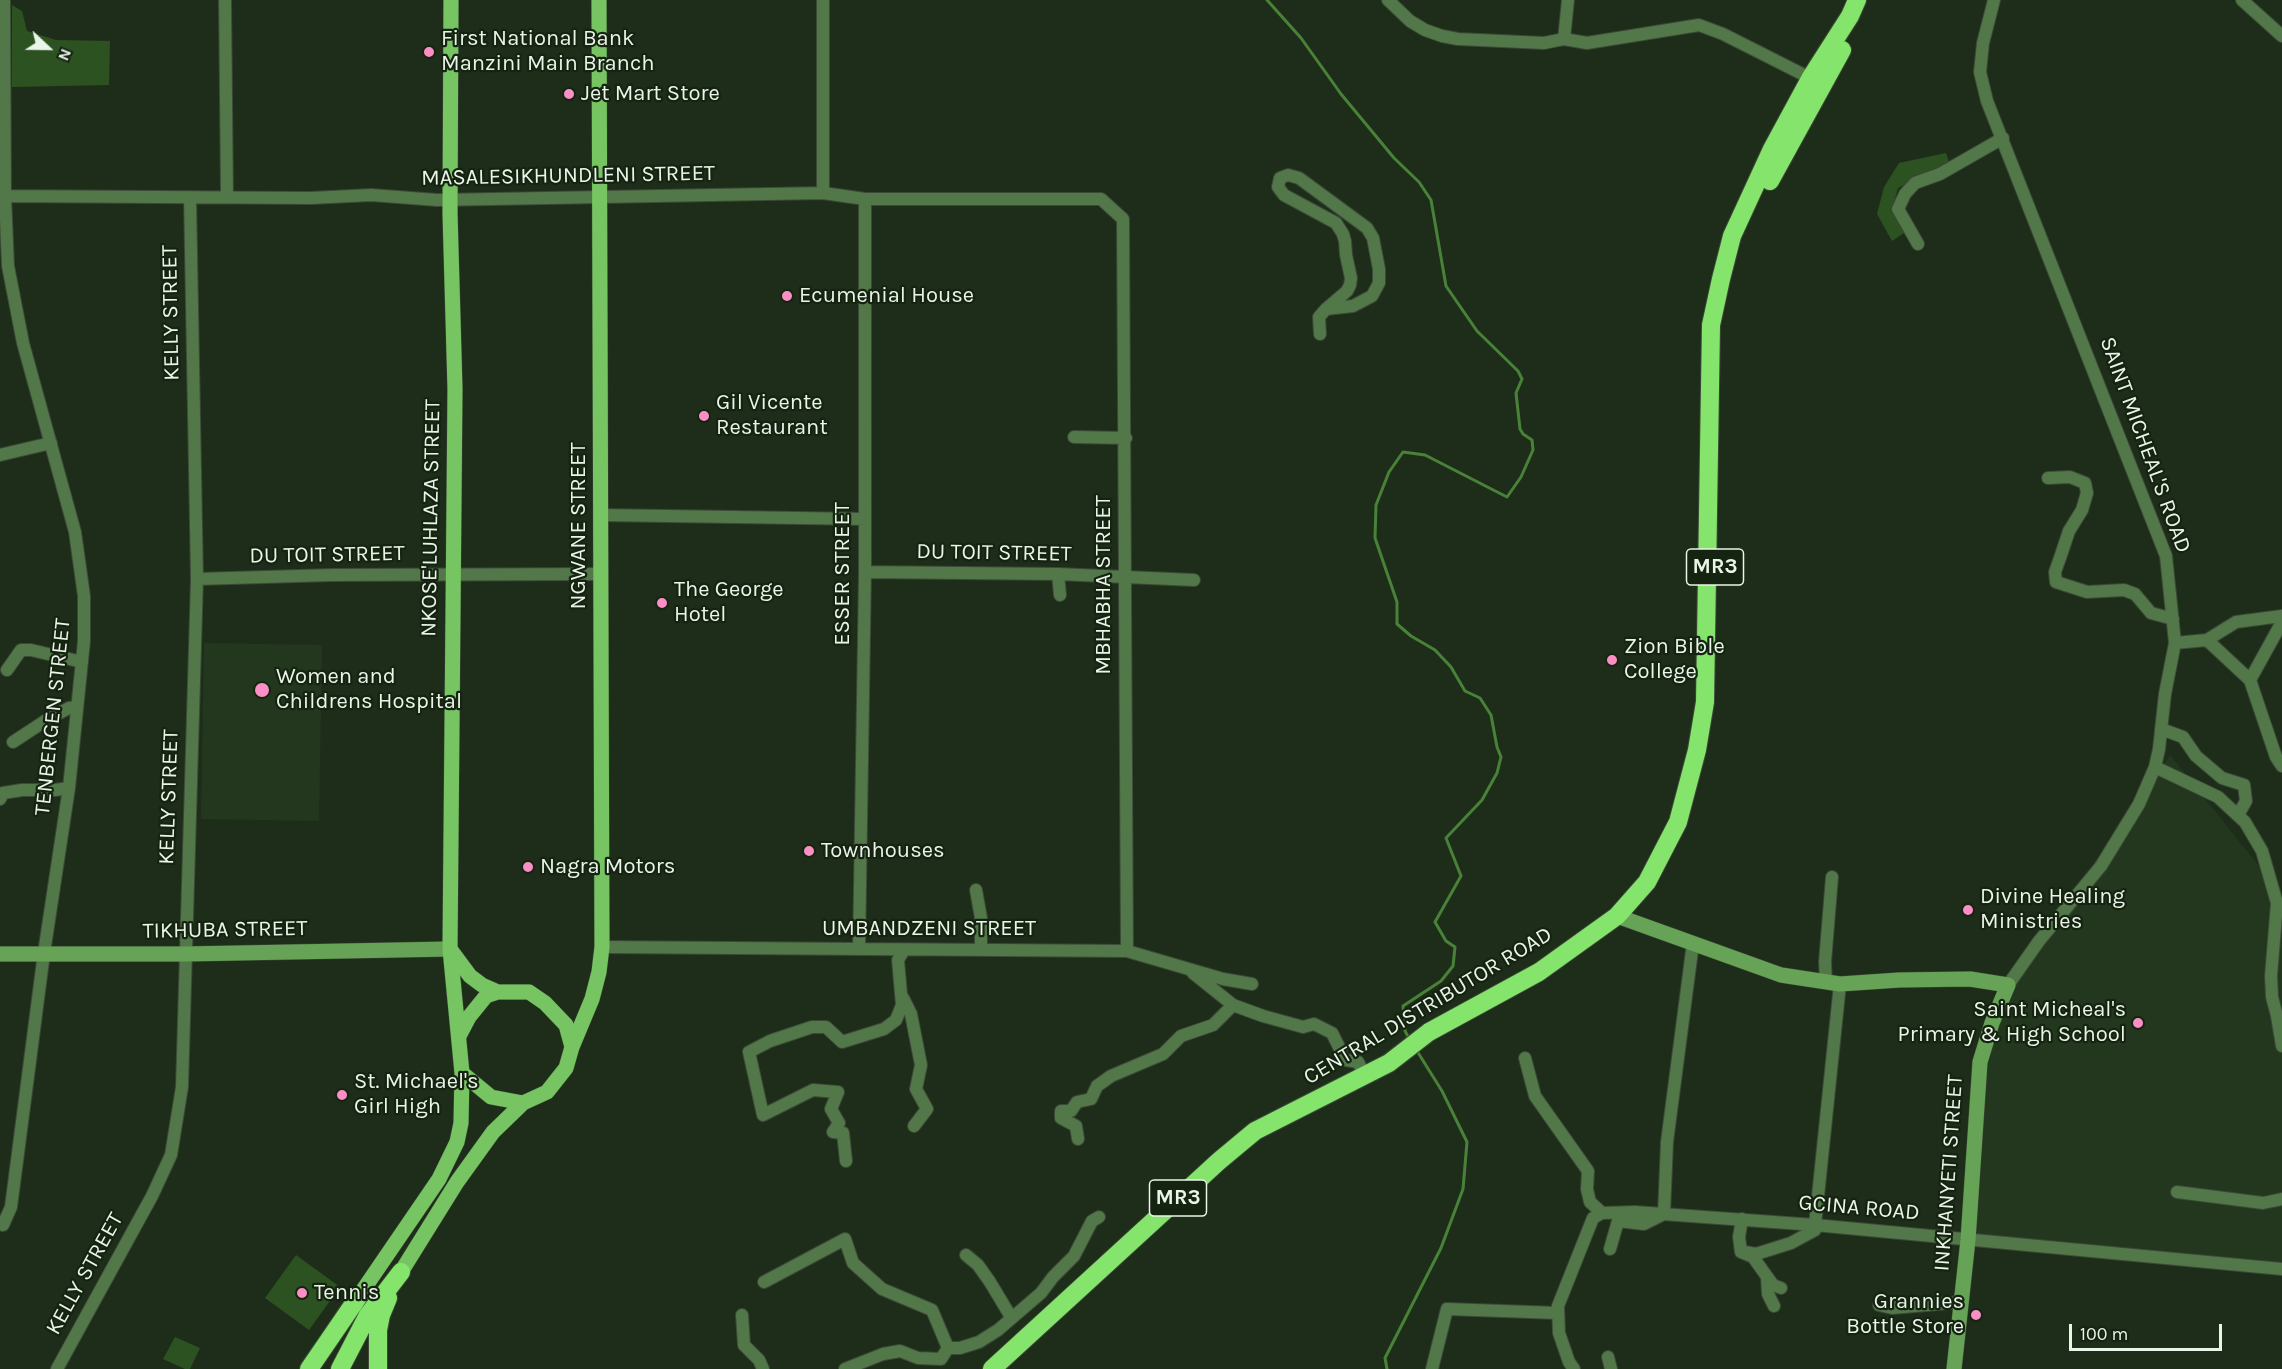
<!DOCTYPE html>
<html>
<head>
<meta charset="utf-8">
<style>
  body { margin:0 }
  #map { position:relative; width:2282px; height:1369px; overflow:hidden; background:#1e2d1a; font-family:Karla,sans-serif }
  canvas { display:block }
  .north { position:absolute; left:18px; top:18px; width:60px; height:60px; -webkit-text-stroke:4px #152311; paint-order:stroke; rotate:112deg; font-size:16px; font-weight:700; line-height:24px; text-align:center; color:#eaf4e8 }
  .north::after { content:''; display:block; margin:auto; width:21px; height:27px; background:#eaf4e8; clip-path:polygon(50% 0,100% 100%,50% 72%,0 100%) }
  .scale { position:absolute; left:2069px; top:1324px; width:153px; height:27px; box-sizing:border-box; border:3px solid #eaf4e8; border-top:0; padding-left:8px; font-size:18px; line-height:21px; white-space:nowrap; color:#eaf4e8; -webkit-text-stroke:4px #152311; paint-order:stroke }
</style>
</head>
<body>
<div id="map">
<canvas width="2282" height="1369"></canvas>
<div class="north">N</div>
<div class="scale">100 m</div>
</div>
<script>
const context = document.querySelector('canvas').getContext('2d');
context.lineJoin = 'round';
function fillPath(path, color) { context.fillStyle = color; context.fill(path, 'evenodd'); }
const shape = rows => new Path2D(rows.map(r => 'M' + r).join(''));
function trace(path, color, width, dash) { context.strokeStyle = color; context.lineWidth = width; context.lineCap = dash ? 'butt' : 'round'; context.setLineDash(dash || []); context.stroke(path); }
function drawText(font, color, halo, rows, align = 'center') {
  context.font = font + ' Karla,sans-serif'; context.lineWidth = 4.5; context.setLineDash([]); context.textBaseline = 'middle'; context.strokeStyle = halo; context.fillStyle = color; for (const [text, x, y, turn = 0] of rows) {
    context.save(); context.translate(x, y); context.rotate((+turn || 0) * Math.PI / 180); context.textAlign = isNaN(turn) ? turn : align; if (halo) context.strokeText(text, 0, 0); context.fillText(text, 0, 0); context.restore();
  }
}
const built = shape([
  [204,643,322,645,319,821,201,819],
  [2170,755,2282,895,2282,1269,1968,1240,1980,1062,2008,985]
]);
const green = shape([
  [12,5,22,11,27,31,56,40,110,41,109,85,12,87],
  [1946,153,1949,162,1898,188,1895,199,1895,215,1904,233,1892,241,1877,214,1884,187,1899,163],
  [296,1255,340,1287,309,1330,265,1298],
  [175,1337,200,1348,190,1369,185,1369,163,1359]
]);
const stream = shape([
  [1267,0,1301,38,1341,94,1394,158,1419,182,1431,200,1446,286,1477,331,1518,371,1522,379,1516,393,1520,429,1523,434,1532,440,1533,450,1521,477,1507,497,1425,455,1403,452,1389,472,1376,505,1375,538,1397,602,1397,624,1411,636,1435,650,1451,667,1465,691,1480,698,1491,715,1497,747,1501,757,1497,773,1482,800,1446,838,1461,876,1435,922,1446,941,1455,947,1453,966,1441,981,1403,1006,1405,1031,1410,1040],
  [1387,1369,1385,1358,1441,1248,1463,1189,1467,1142,1442,1091,1417,1051]
]);
const street = shape([
  [225,0,227,196],
  [1388,0,1410,21,1425,30,1442,36,1458,39,1544,43,1564,39,1587,43,1699,25,1723,34,1816,81],
  [1994,0,1983,43,1980,72,1987,101,2166,556,2175,643,2165,694,2159,749,2155,767,2139,804,2101,866,2039,941,2008,985],
  [2242,0,2282,36],
  [1564,39,1568,0],
  [823,193,823,0],
  [0,196,311,198,371,195,437,200,823,193,865,199,1101,199,1123,219,1127,951],
  [1918,244,1898,209,1905,194,1915,183,1940,174,2003,138],
  [1320,334,1319,317,1326,309,1347,291,1350,285,1351,278,1346,255,1345,241,1343,234,1336,223,1284,195,1278,187,1280,178,1288,175,1299,178,1367,228,1373,238,1379,269,1379,283,1372,296,1353,306,1326,309],
  [1074,437,1126,438],
  [0,455,51,443],
  [2048,478,2070,477,2085,483,2087,493,2082,510,2069,531,2061,555,2055,572,2056,582,2087,592,2124,590,2135,594,2151,613,2173,619],
  [601,515,865,519],
  [865,572,1058,574,1194,580],
  [1058,574,1060,595],
  [197,579,332,575,601,574],
  [2207,640,2250,680,2276,757,2282,766],
  [2175,643,2207,640,2236,622,2282,616],
  [7,670,21,650,31,650,82,662],
  [2250,680,2282,622],
  [2161,729,2183,737,2196,756,2222,778,2244,785,2246,801,2238,815],
  [13,742,48,719,69,708,77,707],
  [2155,767,2218,797,2245,822,2262,851,2277,903,2271,976,2272,997,2277,1016,2282,1019],
  [0,799,3,793,22,790,55,790,69,788],
  [976,890,981,918,981,950],
  [602,947,1127,951,1223,979,1252,984],
  [859,949,865,572,865,199],
  [1193,973,1233,1005,1263,1016,1303,1027,1314,1024,1332,1033,1341,1051,1340,1059,1358,1062,1365,1076],
  [1826,982,1825,962,1832,877],
  [903,998,911,1014,921,1065,916,1089,927,1109,914,1126],
  [2277,1016,2282,1046],
  [1525,1058,1535,1096,1588,1171,1587,1189,1590,1202,1602,1213],
  [1078,1139,1076,1126,1061,1118,1061,1111,1071,1111,1077,1102,1091,1099,1097,1086,1111,1076,1163,1054,1181,1036,1213,1025,1233,1005],
  [846,1161,843,1133,833,1132,839,1123,831,1109,838,1092,813,1090,763,1115,749,1052,770,1041,812,1027,826,1027,842,1042,884,1029,896,1020,902,1005,898,960,904,950],
  [2177,1192,2263,1203,2282,1199],
  [1742,1219,1739,1237,1741,1252,1753,1257,1773,1285,1781,1288],
  [3,1225,11,1207,44,953,69,788,84,641,84,596,75,532,23,343,8,266,5,196,4,0],
  [1815,1225,1840,984],
  [1610,1249,1618,1221,1644,1224,1664,1214,1667,1142,1693,943],
  [1745,1252,1756,1254,1791,1243,1815,1230],
  [966,1255,978,1265,990,1282,1011,1317],
  [1767,1277,1768,1294,1774,1306],
  [764,1282,845,1239,853,1263,882,1289,932,1310,948,1348],
  [1879,1305,1892,1308,1961,1302],
  [742,1315,744,1345,759,1360,763,1369],
  [1608,1357,1611,1369],
  [57,1369,152,1196,171,1155,182,1087,197,579,190,197],
  [845,1369,883,1354,900,1351,918,1358,941,1359,948,1348,960,1348,979,1342,998,1330,1041,1293,1053,1277,1074,1256,1092,1221,1099,1217],
  [1432,1369,1447,1309,1558,1313],
  [1574,1369,1569,1362,1559,1333,1558,1306,1593,1218,1602,1213,1635,1212,1815,1225,2282,1269]
]);
const secondary = shape([
  [1617,916,1781,975,1840,984,1899,980,1970,979,2008,985,1992,1023,1980,1062,1968,1240,1954,1369],
  [0,954,185,954,450,949]
]);
const primary = shape([
  [450,949,470,976,482,985,498,992],
  [459,1036,469,1017,486,996,498,992,529,992,545,1003,566,1025,572,1047],
  [462,1073,491,1097,523,1103],
  [401,1272,457,1182,493,1132,523,1103,547,1092,566,1068,572,1047,592,999,599,972,602,947,599,0],
  [359,1296,439,1179,457,1142,461,1123,462,1073,450,949,455,389,450,213,451,0]
]);
const highway = shape([
  [1770,181,1842,50],
  [309,1369,359,1296],
  [340,1369,368,1315,401,1272],
  [378,1369,378,1330,381,1315,388,1298],
  [992,1369,1219,1161,1255,1131,1389,1063,1429,1032,1539,972,1617,916,1647,882,1678,822,1697,750,1705,702,1711,325,1721,279,1732,236,1772,149,1811,77,1850,16,1857,0]
]);
const markers = [
  [429,52,6,"#fb8fc5"],
  [569,94,6,"#fb8fc5"],
  [787,296,6,"#fb8fc5"],
  [704,416,6,"#fb8fc5"],
  [662,603,6,"#fb8fc5"],
  [1612,660,6,"#fb8fc5"],
  [262,690,8,"#fb8fc5"],
  [809,851,6,"#fb8fc5"],
  [528,867,6,"#fb8fc5"],
  [1968,910,6,"#fb8fc5"],
  [2138,1023,6,"#fb8fc5"],
  [342,1095,6,"#fb8fc5"],
  [302,1293,6,"#fb8fc5"],
  [1976,1315,6,"#fb8fc5"]
];
const shields = [
  [1715,567,57],
  [1178,1198,57]
];
const shieldNames = [
  ["MR3",1715,567],
  ["MR3",1178,1198]
];
const poiNames = [
  ["First National Bank",441,39],
  ["Manzini Main Branch",441,64],
  ["Jet Mart Store",581,94],
  ["Ecumenial House",799,296],
  ["Gil Vicente",716,403],
  ["Restaurant",716,428],
  ["The George",674,590],
  ["Hotel",674,615],
  ["Zion Bible",1624,647],
  ["College",1624,672],
  ["Women and",276,677],
  ["Childrens Hospital",276,702],
  ["Townhouses",821,851],
  ["Nagra Motors",540,867],
  ["Divine Healing",1980,897],
  ["Ministries",1980,922],
  ["Saint Micheal's",2126,1010,"right"],
  ["Primary & High School",2126,1035,"right"],
  ["St. Michael's",354,1082],
  ["Girl High",354,1107],
  ["Tennis",314,1293],
  ["Grannies",1964,1302,"right"],
  ["Bottle Store",1964,1327,"right"]
];
const streetNames = [
  ["MASALESIKHUNDLENI STREET",568,176,-1],
  ["KELLY STREET",171,313,-91],
  ["SAINT MICHEAL'S ROAD",2145,445,70],
  ["NKOSE'LUHLAZA STREET",431,518,-89],
  ["NGWANE STREET",579,526,-90],
  ["DU TOIT STREET",994,553,1],
  ["DU TOIT STREET",327,555,-1],
  ["ESSER STREET",843,574,-90],
  ["MBHABHA STREET",1104,585,-90],
  ["TENBERGEN STREET",53,717,-84],
  ["KELLY STREET",169,797,-88],
  ["UMBANDZENI STREET",929,929],
  ["TIKHUBA STREET",225,930,-1],
  ["CENTRAL DISTRIBUTOR ROAD",1428,1006,-31],
  ["INKHANYETI STREET",1949,1173,-86],
  ["GCINA ROAD",1859,1208,5],
  ["KELLY STREET",85,1274,-61]
];
fillPath(built, '#23371e');
fillPath(green, '#2c5222');
trace(stream, '#488239', 3);
trace(street, '#3b4937', 14);
trace(secondary, '#3b4937', 16);
trace(primary, '#3b4937', 16);
trace(highway, '#3b4937', 20);
trace(street, '#527748', 12);
trace(secondary, '#67a357', 15);
trace(primary, '#77c562', 15);
trace(highway, '#85e46b', 18);
for (const [x, y, r, color] of markers) { const dot = new Path2D(); dot.arc(x, y, r, 0, 2 * Math.PI); context.fillStyle = color; context.fill(dot); trace(dot, '#152311', 2); }
for (const [x, y, w] of shields) { const box = new Path2D(); box.roundRect(x - w / 2, y - 18, w, 36, 4.5); context.fillStyle = '#152311'; context.fill(box); trace(box, '#eaf4e8', 1.5); }
drawText('bold 21px', '#eaf4e8', null, shieldNames);
drawText('22px', '#eaf4e8', '#152311', poiNames, 'left');
drawText('22px', '#eaf4e8', '#152311', streetNames);
</script>
</body>
</html>
